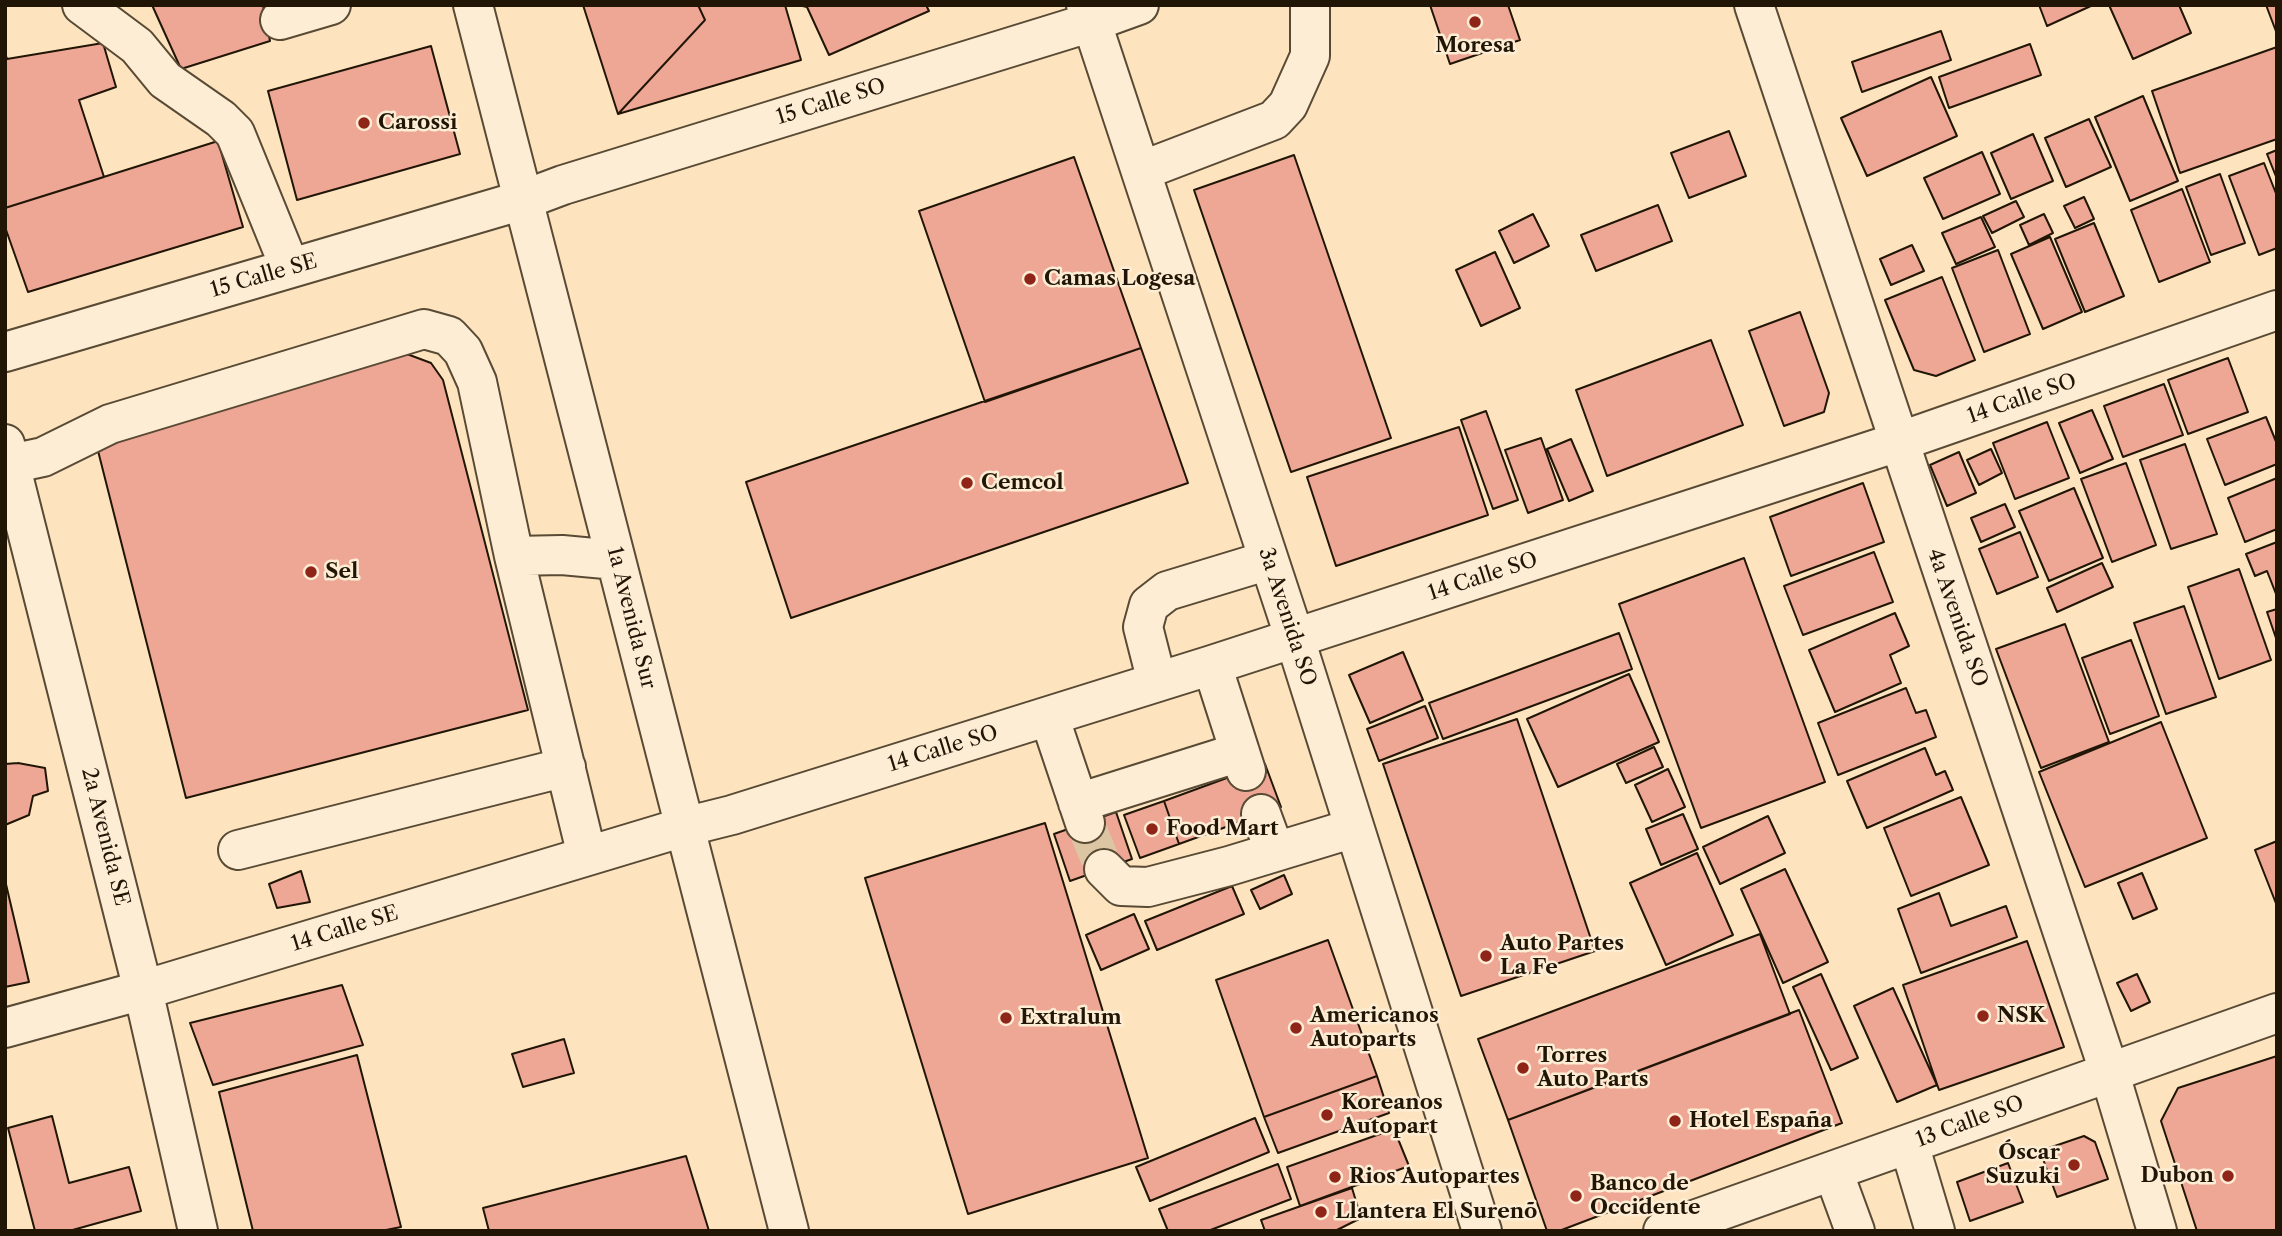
<!DOCTYPE html>
<html>
<head>
<meta charset="utf-8">
<style>
  body { margin:0 }
  #map { position:relative; width:2282px; height:1236px; overflow:hidden; background:#fde4bf; font-family:"Libre Caslon Text",serif }
  canvas { display:block }
  .frame { position:absolute; inset:0; border:7px solid #211606; pointer-events:none }
</style>
</head>
<body>
<div id="map">
<canvas width="2282" height="1236"></canvas>
<div class="frame"></div>
</div>
<script>
const context = document.querySelector('canvas').getContext('2d');
context.lineJoin = 'round';
function fillPath(path, color) { context.fillStyle = color; context.fill(path, 'evenodd'); }
const shape = rows => new Path2D(rows.map(r => 'M' + r).join(''));
function trace(path, color, width, dash) { context.strokeStyle = color; context.lineWidth = width; context.lineCap = dash ? 'butt' : 'round'; context.setLineDash(dash || []); context.stroke(path); }
function drawText(font, color, halo, rows, align = 'center') {
  context.font = font + ' "Libre Caslon Text",serif'; context.lineWidth = 5; context.setLineDash([]); context.textBaseline = 'middle'; context.strokeStyle = halo; context.fillStyle = color; for (const [text, x, y, turn = 0] of rows) {
    context.save(); context.translate(x, y); context.rotate((+turn || 0) * Math.PI / 180); context.textAlign = isNaN(turn) ? turn : align; if (halo) context.strokeText(text, 0, 0); context.fillText(text, 0, 0); context.restore();
  }
}
const building = shape([
  [152,5,263,5,270,41,181,69,152,5],
  [583,5,698,5,705,20,618,114,583,5],
  [698,5,785,5,801,60,618,114,705,20,698,5],
  [798,5,926,5,929,11,829,55,807,7,798,5],
  [1430,5,1508,5,1520,40,1450,64,1430,5],
  [2039,5,2093,5,2047,26,2039,5],
  [2109,5,2179,5,2191,33,2133,59,2109,5],
  [2266,5,2277,5,2277,34,2266,5],
  [1941,31,1951,60,1862,92,1852,62,1941,31],
  [103,43,116,87,79,100,104,177,5,208,5,53,7,59,103,43],
  [2030,44,2041,75,1949,108,1939,77,2030,44],
  [431,46,460,154,297,200,268,91,431,46],
  [2277,47,2277,139,2180,173,2152,91,2277,47],
  [1931,77,1957,136,1867,176,1841,118,1931,77],
  [2143,96,2178,181,2130,201,2095,117,2143,96],
  [2089,119,2111,167,2066,187,2045,138,2089,119],
  [1729,131,1746,176,1689,198,1671,153,1729,131],
  [2033,134,2053,181,2011,199,1991,153,2033,134],
  [218,141,243,227,28,292,5,227,5,208,218,141],
  [2277,150,2277,179,2267,154,2277,150],
  [1982,152,2000,194,1943,219,1924,178,1982,152],
  [1294,155,1391,438,1291,472,1194,190,1294,155],
  [1074,157,1141,348,985,402,919,211,1074,157],
  [2264,163,2277,196,2277,248,2259,255,2229,176,2264,163],
  [2220,174,2245,243,2211,255,2186,187,2220,174],
  [2182,189,2210,262,2159,282,2131,210,2182,189],
  [2084,197,2094,219,2075,228,2064,206,2084,197],
  [2016,201,2024,217,1992,233,1983,216,2016,201],
  [1658,205,1672,241,1596,271,1581,235,1658,205],
  [1533,214,1549,246,1514,263,1499,231,1533,214],
  [2044,214,2053,233,2029,245,2020,225,2044,214],
  [1981,217,1995,247,1956,264,1942,233,1981,217],
  [2094,223,2124,296,2085,312,2055,239,2094,223],
  [2050,237,2082,312,2043,329,2011,254,2050,237],
  [1912,245,1924,271,1891,285,1880,259,1912,245],
  [1998,250,2030,334,1984,352,1952,268,1998,250],
  [1495,252,1520,308,1481,326,1456,270,1495,252],
  [1942,277,1975,360,1936,376,1914,370,1885,300,1942,277],
  [1800,312,1829,393,1824,412,1784,426,1749,331,1800,312],
  [1711,340,1743,425,1607,476,1576,390,1711,340],
  [1141,348,1188,483,791,618,746,482,1141,348],
  [407,354,431,363,443,380,528,710,186,798,94,435,407,354],
  [2228,358,2248,412,2188,434,2168,380,2228,358],
  [2164,384,2183,435,2123,457,2104,406,2164,384],
  [2092,410,2113,459,2080,473,2059,423,2092,410],
  [1486,411,1518,500,1493,509,1461,420,1486,411],
  [2266,417,2277,444,2277,464,2225,485,2207,439,2266,417],
  [2047,422,2069,478,2015,499,1993,443,2047,422],
  [1459,427,1488,515,1336,566,1307,477,1459,427],
  [1541,438,1563,500,1528,513,1505,450,1541,438],
  [1571,439,1593,491,1569,501,1547,449,1571,439],
  [2185,444,2217,534,2171,549,2140,460,2185,444],
  [1991,449,2002,473,1979,485,1967,460,1991,449],
  [1959,452,1976,493,1947,506,1930,465,1959,452],
  [2126,463,2156,545,2112,562,2081,479,2126,463],
  [2277,478,2277,529,2245,542,2228,498,2277,478],
  [1863,483,1884,542,1791,576,1770,517,1863,483],
  [2074,488,2103,558,2049,581,2019,511,2074,488],
  [2005,504,2015,527,1981,542,1971,518,2005,504],
  [2020,532,2038,577,1997,594,1979,549,2020,532],
  [2277,542,2277,594,2276,594,2267,571,2255,576,2246,554,2277,542],
  [1874,552,1893,602,1803,635,1784,586,1874,552],
  [1744,558,1825,782,1701,828,1619,604,1744,558],
  [2102,563,2113,587,2057,612,2047,588,2102,563],
  [2239,569,2271,660,2219,679,2188,587,2239,569],
  [2184,606,2216,697,2166,714,2134,623,2184,606],
  [2277,609,2277,641,2267,612,2277,609],
  [1895,613,1909,646,1890,655,1901,683,1835,712,1809,650,1895,613],
  [2065,624,2109,742,2041,768,1996,649,2065,624],
  [1619,633,1632,669,1443,739,1429,703,1619,633],
  [2131,640,2159,716,2110,734,2082,658,2131,640],
  [1403,652,1423,700,1370,723,1349,675,1403,652],
  [1629,674,1659,742,1558,787,1527,719,1629,674],
  [1906,688,1916,713,1926,710,1936,737,1838,775,1818,723,1906,688],
  [1425,706,1438,738,1379,761,1367,729,1425,706],
  [1517,719,1595,951,1461,996,1383,764,1517,719],
  [2161,722,2207,838,2085,887,2039,772,2161,722],
  [1654,747,1663,767,1626,783,1617,764,1654,747],
  [1925,748,1936,775,1945,771,1953,790,1867,828,1847,781,1925,748],
  [18,763,45,768,48,791,33,796,29,815,5,825,5,764,18,763],
  [1265,764,1281,807,1179,844,1164,801,1265,764],
  [1668,769,1685,807,1652,822,1635,785,1668,769],
  [1961,797,1989,865,1911,896,1884,828,1961,797],
  [1164,801,1179,844,1140,858,1124,815,1164,801],
  [1116,812,1132,859,1070,881,1054,834,1116,812],
  [1683,814,1698,849,1661,865,1646,829,1683,814],
  [1768,816,1785,853,1720,884,1703,847,1768,816],
  [1045,823,1148,1158,968,1214,865,878,1045,823],
  [2277,841,2277,906,2255,850,2277,841],
  [1697,853,1733,935,1666,965,1630,883,1697,853],
  [1785,869,1828,962,1783,983,1741,889,1785,869],
  [301,871,310,902,277,908,269,884,301,871],
  [2142,873,2157,909,2133,919,2118,883,2142,873],
  [1284,875,1292,894,1260,909,1251,890,1284,875],
  [5,880,29,982,5,987,5,880],
  [1232,886,1244,914,1157,950,1145,921,1232,886],
  [1939,893,1951,926,2006,906,2017,937,1921,973,1898,909,1939,893],
  [1134,914,1149,949,1101,970,1086,935,1134,914],
  [1760,934,1790,1014,1508,1120,1478,1039,1760,934],
  [1328,940,1377,1076,1264,1117,1216,980,1328,940],
  [2027,941,2064,1047,1939,1090,1903,985,2027,941],
  [1821,974,1858,1058,1831,1070,1793,987,1821,974],
  [2137,974,2150,1002,2131,1011,2117,983,2137,974],
  [342,985,363,1045,213,1085,190,1023,342,985],
  [1893,988,1937,1085,1897,1102,1854,1006,1893,988],
  [1799,1010,1842,1123,1559,1231,1547,1231,1508,1120,1799,1010],
  [564,1039,574,1073,523,1087,512,1054,564,1039],
  [357,1055,401,1227,381,1231,253,1231,219,1092,357,1055],
  [2277,1056,2277,1231,2197,1231,2161,1121,2178,1088,2277,1056],
  [1377,1076,1389,1113,1278,1153,1264,1117,1377,1076],
  [52,1116,69,1183,129,1167,141,1211,69,1231,35,1231,8,1128,52,1116],
  [1255,1118,1269,1152,1150,1201,1136,1167,1255,1118],
  [1394,1129,1409,1166,1300,1206,1287,1167,1394,1129],
  [2084,1136,2095,1142,2108,1179,2057,1197,2040,1151,2084,1136],
  [686,1156,709,1231,489,1231,483,1208,686,1156],
  [2008,1163,2023,1202,1970,1221,1957,1182,2008,1163],
  [1278,1164,1291,1199,1208,1231,1168,1231,1159,1209,1278,1164],
  [1352,1188,1361,1218,1335,1231,1265,1231,1261,1220,1352,1188]
]);
const minorTunnel = shape([
  [1085,823,1104,869]
]);
const minor = shape([
  [82,5,137,46,165,80,221,119,235,133,290,268],
  [473,5,789,1231],
  [1086,5,1295,639,1482,1231],
  [1754,5,2109,1071,2157,1231],
  [280,20,331,5],
  [1141,171,1274,120,1288,105,1310,56,1310,5],
  [5,352,523,200,563,185,1092,22,1139,5],
  [5,444,143,990,198,1231],
  [10,464,43,457,110,424,424,329,449,336,463,351,477,382,514,556,587,856],
  [514,556,562,555,616,560],
  [1212,665,1246,771],
  [1157,682,1143,627,1149,605,1167,591,1269,560],
  [1049,716,1085,823],
  [1078,803,1240,752],
  [1261,814,1275,852],
  [238,850,566,767],
  [1104,869,1121,886,1148,887,1229,866,1354,828],
  [5,1028,143,990,684,827,732,815,1212,665,1898,442,2277,310],
  [1909,1144,1935,1231],
  [1833,1171,1855,1231],
  [1663,1231,2277,1013]
]);
const markers = [
  [1475,22,7,"#8f2418"],
  [364,123,7,"#8f2418"],
  [1030,279,7,"#8f2418"],
  [967,483,7,"#8f2418"],
  [311,572,7,"#8f2418"],
  [1152,829,7,"#8f2418"],
  [1486,956,7,"#8f2418"],
  [1983,1016,7,"#8f2418"],
  [1006,1018,7,"#8f2418"],
  [1296,1028,7,"#8f2418"],
  [1523,1068,7,"#8f2418"],
  [1327,1115,7,"#8f2418"],
  [1675,1121,7,"#8f2418"],
  [2074,1165,7,"#8f2418"],
  [2228,1176,7,"#8f2418"],
  [1335,1177,7,"#8f2418"],
  [1576,1196,7,"#8f2418"],
  [1321,1212,7,"#8f2418"]
];
const poiNames = [
  ["Moresa",1475,46,"center"],
  ["Carossi",378,123],
  ["Camas Logesa",1044,279],
  ["Cemcol",981,483],
  ["Sel",325,572],
  ["Food Mart",1166,829],
  ["Auto Partes",1500,944],
  ["La Fe",1500,968],
  ["Americanos",1310,1016],
  ["Autoparts",1310,1040],
  ["NSK",1997,1016],
  ["Extralum",1020,1018],
  ["Torres",1537,1056],
  ["Auto Parts",1537,1080],
  ["Koreanos",1341,1103],
  ["Autopart",1341,1127],
  ["Hotel España",1689,1121],
  ["Óscar",2060,1153,"right"],
  ["Suzuki",2060,1177,"right"],
  ["Dubon",2214,1176,"right"],
  ["Rios Autopartes",1349,1177],
  ["Banco de",1590,1184],
  ["Occidente",1590,1208],
  ["Llantera El Surenõ",1335,1212]
];
const streetNames = [
  ["15 Calle SO",831,102,-17],
  ["15 Calle SE",264,276,-16],
  ["14 Calle SO",2022,399,-19],
  ["14 Calle SO",1483,577,-18],
  ["3a Avenida SO",1287,617,72],
  ["1a Avenida Sur",631,618,76],
  ["4a Avenida SO",1957,618,71],
  ["14 Calle SO",943,749,-17],
  ["2a Avenida SE",105,837,76],
  ["14 Calle SE",345,929,-17],
  ["13 Calle SO",1970,1122,-20]
];
fillPath(building, '#eea695');
trace(building, '#211606', 2);
trace(minorTunnel, '#dcc5a3', 38, [38, 19]);
trace(minor, '#584a34', 42);
trace(minor, '#feedd5', 38);
for (const [x, y, r, color] of markers) { const dot = new Path2D(); dot.arc(x, y, r, 0, 2 * Math.PI); context.fillStyle = color; context.fill(dot); trace(dot, '#feedd5', 2.5); }
drawText('bold 21px', '#211606', '#feedd5', poiNames, 'left');
drawText('21px', '#211606', '#feedd5', streetNames);
</script>
</body>
</html>
